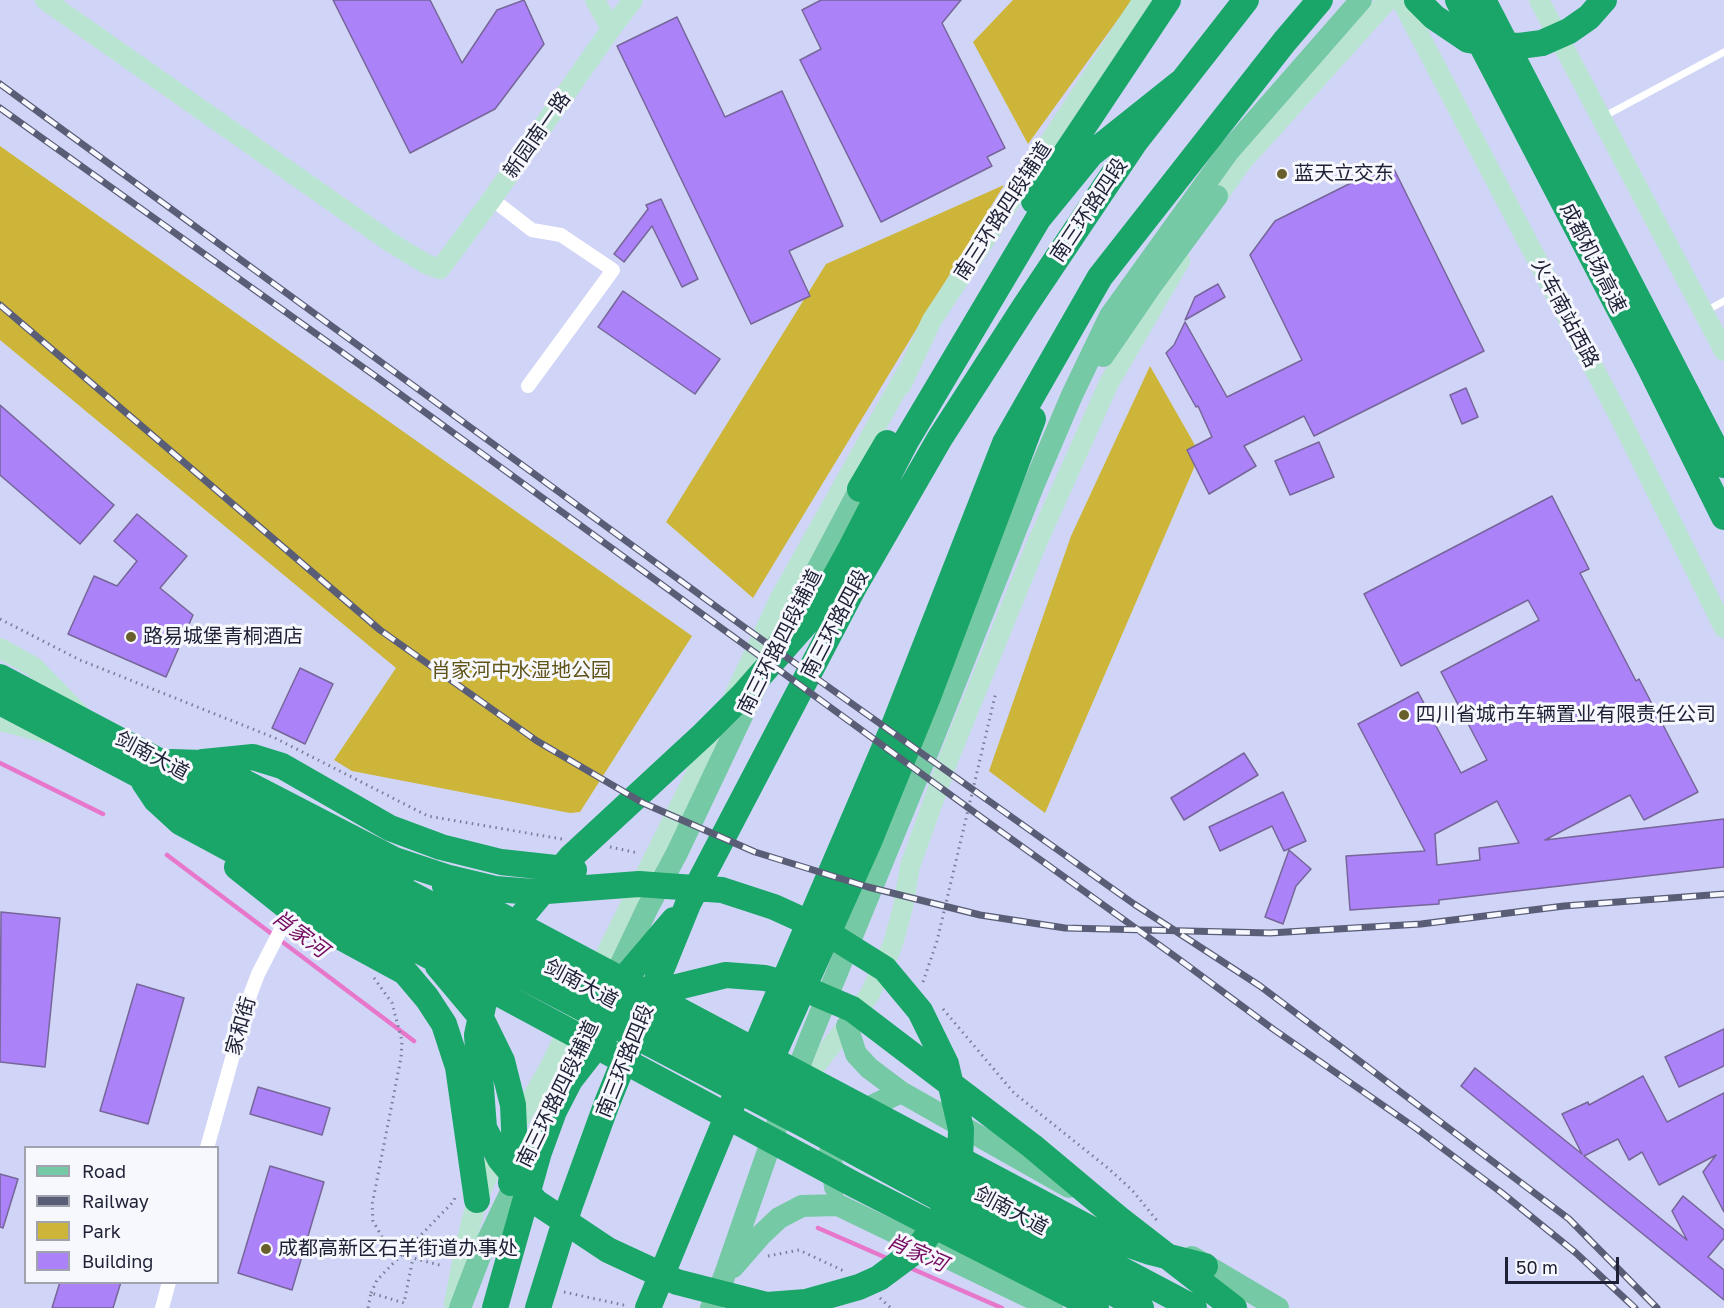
<!DOCTYPE html>
<html>
<head>
<meta charset="utf-8">
<style>
  body { margin:0 }
  #map { position:relative; width:1724px; height:1308px; overflow:hidden; background:#d0d5f7; font-family:"Golos Text",sans-serif }
  canvas { display:block }
  .legend { position:absolute; left:24px; top:1146px; width:195px; height:138px; box-sizing:border-box; background:#f7f8fe; border:2px solid #a0a2ae; margin:0; padding:8px 10px; list-style:none; font-size:18px; color:#1e2035 }
  .legend li { display:flex; align-items:center; gap:12px; height:30px }
  .legend b { width:30px; border:2px solid #a0a2ae }
  .scale { position:absolute; left:1505px; top:1257px; width:114px; height:27px; box-sizing:border-box; border:3px solid #1e2035; border-top:0; padding-left:8px; font-size:18px; line-height:21px; white-space:nowrap; color:#1e2035; -webkit-text-stroke:4px #f7f8fe; paint-order:stroke }
</style>
</head>
<body>
<div id="map">
<canvas width="1724" height="1308"></canvas>
<ul class="legend">
<li><b style="height:8px;background:#76c9a5"></b>Road</li>
<li><b style="height:8px;background:#5a5d76"></b>Railway</li>
<li><b style="height:16px;background:#cdb539"></b>Park</li>
<li><b style="height:16px;background:#ab82f7"></b>Building</li>
</ul>
<div class="scale">50 m</div>
</div>
<script>
const context = document.querySelector('canvas').getContext('2d');
context.lineJoin = 'round';
function fillPath(path, color) { context.fillStyle = color; context.fill(path, 'evenodd'); }
const shape = rows => new Path2D(rows.map(r => 'M' + r).join(''));
function trace(path, color, width, dash) { context.strokeStyle = color; context.lineWidth = width; context.lineCap = dash ? 'butt' : 'round'; context.setLineDash(dash || []); context.stroke(path); }
function drawText(font, color, halo, rows, align = 'center') {
  context.font = font + ' "Golos Text","Noto Sans SC",sans-serif'; context.lineWidth = 6; context.setLineDash([]); context.textBaseline = 'middle'; context.strokeStyle = halo; context.fillStyle = color; for (const [text, x, y, turn = 0] of rows) {
    context.save(); context.translate(x, y); context.rotate((+turn || 0) * Math.PI / 180); context.textAlign = isNaN(turn) ? turn : align; if (halo) context.strokeText(text, 0, 0); context.fillText(text, 0, 0); context.restore();
  }
}
const green = shape([
  [1013,0,1132,0,1028,144,973,42],
  [0,146,692,636,580,812,570,813,352,771,334,760,396,668,0,340],
  [1004,185,753,598,666,522,826,264],
  [1150,366,1200,454,1045,813,989,771,1071,536]
]);
const stream = shape([
  [0,763,103,814],
  [167,855,414,1041],
  [818,1228,889,1259],
  [908,1267,1002,1308]
]);
const building = shape([
  [333,0,430,0,462,63,497,10,524,0,544,44,495,109,410,153,333,0],
  [821,0,961,0,942,23,1005,148,987,157,992,166,881,222,800,60,821,49,802,10,821,0],
  [677,17,725,117,782,91,843,226,789,251,810,296,751,324,617,46,677,17],
  [1391,163,1484,351,1314,436,1304,416,1244,446,1256,466,1209,494,1187,450,1212,437,1198,406,1196,407,1166,353,1174,345,1185,322,1227,397,1302,360,1250,255,1275,221,1391,163],
  [661,199,698,279,682,287,652,226,624,262,614,254,648,209,646,205,661,199],
  [1218,284,1225,297,1185,320,1195,297,1218,284],
  [623,291,720,359,695,394,598,327,623,291],
  [1466,388,1478,417,1462,424,1450,395,1466,388],
  [0,405,114,505,80,544,0,475,0,405],
  [1319,442,1334,477,1290,495,1275,461,1319,442],
  [1552,496,1589,569,1580,573,1636,681,1639,679,1698,792,1644,820,1630,795,1545,840,1724,819,1724,867,1439,900,1439,904,1350,910,1346,856,1425,851,1358,724,1418,692,1461,773,1487,760,1441,672,1539,620,1528,600,1401,666,1364,594,1552,496],
  [1497,801,1519,843,1479,848,1480,860,1437,865,1435,834,1497,801],
  [137,514,187,556,160,588,193,615,166,677,68,634,94,576,117,586,137,561,114,541,137,514],
  [300,668,333,684,305,744,272,728,300,668],
  [1244,753,1258,775,1184,820,1171,798,1244,753],
  [1283,792,1306,841,1284,851,1272,826,1220,851,1209,827,1283,792],
  [1289,850,1311,869,1296,886,1283,924,1265,917,1289,850],
  [1,912,60,918,45,1067,0,1062,1,912],
  [137,984,184,998,148,1124,100,1111,137,984],
  [1724,1029,1724,1066,1679,1087,1665,1057,1724,1029],
  [1475,1068,1582,1154,1562,1114,1588,1102,1589,1105,1643,1076,1667,1122,1724,1093,1724,1212,1703,1172,1716,1155,1659,1185,1642,1152,1629,1160,1618,1139,1584,1156,1687,1240,1672,1211,1683,1196,1724,1230,1724,1238,1708,1257,1724,1270,1724,1300,1461,1086,1475,1068],
  [258,1087,330,1108,322,1135,250,1114,258,1087],
  [270,1166,324,1182,292,1290,238,1273,270,1166],
  [0,1174,18,1179,3,1228,0,1227,0,1174],
  [60,1282,121,1282,113,1308,52,1308,60,1282]
]);
const path = shape([
  [0,619,80,660,275,738,428,816,562,839],
  [610,847,638,853],
  [374,978,392,1003,402,1041,401,1058,372,1205,373,1221,386,1244,396,1251,405,1256,443,1266],
  [923,982,937,941,996,692],
  [943,1009,1014,1093,1109,1169,1132,1190,1159,1223],
  [768,1256,799,1250,844,1271],
  [564,1292,628,1306],
  [371,1293,377,1280,454,1201,455,1197],
  [880,1298,891,1308],
  [368,1308,371,1293,404,1303,413,1258]
]);
const lane = shape([
  [1603,117,1724,52],
  [1706,311,1724,301]
]);
const street = shape([
  [492,199,532,230,561,235,613,270,528,386],
  [207,1148,249,998,258,974,291,910],
  [162,1308,169,1282]
]);
const secondary = shape([
  [45,0,390,242,426,264,440,269,492,199,611,29,633,0],
  [595,0,611,29],
  [1401,0,1620,418,1724,628],
  [1539,0,1724,351],
  [1209,209,1241,163,1388,0],
  [901,386,932,320,1143,0],
  [0,648,34,667,79,713],
  [734,696,780,598,906,373],
  [0,721,47,733],
  [797,1089,847,1026,870,994,893,944,903,907,910,866,949,758,1037,543,1109,383,1180,261],
  [454,1304,465,1246,477,1200,489,1173,548,1070,721,723]
]);
const primary = shape([
  [1103,356,1151,286,1217,196],
  [772,655,860,489],
  [609,989,648,907,677,853,757,684],
  [847,1026,856,1054,869,1068,901,1092,1069,1187],
  [835,1187,830,1152,835,1136,853,1115,901,1092],
  [1192,1257,1278,1308],
  [733,1267,761,1235,779,1218,802,1206,838,1205,1052,1308],
  [460,1308,480,1256,523,1167],
  [711,1308,724,1277,784,1105,811,1036,930,746,1034,484,1072,395,1110,316,1228,152,1361,0]
]);
const highway = shape([
  [1417,0,1434,17,1468,40,1492,44,1519,46,1542,43,1569,31,1589,17,1604,0],
  [1458,0,1650,368,1724,517],
  [1483,0,1724,465],
  [1034,201,1168,0],
  [860,489,887,443],
  [0,677,1194,1308],
  [0,702,805,1125,1141,1308],
  [172,762,202,763,240,780,410,868],
  [203,762,253,757,282,766,390,828,441,847,501,862,574,870],
  [144,782,156,800,180,822,855,1185,1096,1308],
  [395,860,449,878,495,889,534,892,586,888,639,884,722,890,774,907,818,927,885,969,920,1011,946,1064,961,1129,960,1165,951,1196,943,1213,918,1249,879,1278,859,1287,806,1302,767,1305,677,1282,608,1250,536,1202,500,1159,484,1128,477,1035,485,997,499,952,523,915,571,857,704,734,742,696,815,613,851,548,906,441,1038,219,1091,154,1180,83],
  [237,867,291,910,405,972,427,998,444,1024,458,1067,477,1200],
  [445,886,1104,1236,1150,1252,1205,1266],
  [438,966,480,1016,502,1061,513,1105,515,1152,511,1183],
  [612,993,674,920],
  [643,1003,673,988,726,975,765,978,805,989,852,1009,1032,1146,1118,1218,1234,1308],
  [765,1073,868,844,929,694,1033,419],
  [495,1308,539,1152,554,1111,570,1080,606,1034],
  [538,1308,570,1205,607,1103,688,904,854,587,940,438,1025,306,1135,142,1246,0],
  [648,1308,755,1049,893,728,1005,443,1100,277,1285,41,1320,0]
]);
const rail = shape([
  [0,84,744,627,1134,904,1260,986,1569,1219,1657,1308],
  [0,108,378,378,996,828,1180,960,1273,1029,1417,1129,1502,1193,1576,1253,1635,1308],
  [0,305,380,630,537,741,643,803,755,852,868,887,980,915,1065,928,1270,933,1421,924,1564,906,1724,894]
]);
const markers = [
  [1282,174,6,"#695f2c"],
  [131,637,6,"#695f2c"],
  [1404,715,6,"#695f2c"],
  [266,1249,6,"#695f2c"]
];
const streetNames = [
  ["新园南一路",537,135,-55],
  ["南三环路四段",1089,210,-56],
  ["南三环路四段辅道",1003,211,-57],
  ["成都机场高速",1593,258,63],
  ["火车南站西路",1565,313,62],
  ["南三环路四段",835,624,-62],
  ["南三环路四段辅道",780,642,-63],
  ["剑南大道",152,756,28],
  ["剑南大道",581,984,28],
  ["家和街",241,1026,-74],
  ["南三环路四段",625,1061,-68],
  ["南三环路四段辅道",558,1094,-64],
  ["剑南大道",1011,1211,28]
];
const poiNames = [
  ["蓝天立交东",1294,174],
  ["路易城堡青桐酒店",143,637],
  ["四川省城市车辆置业有限责任公司",1416,715],
  ["成都高新区石羊街道办事处",278,1249]
];
const parkNames = [
  ["肖家河中水湿地公园",521,671]
];
const waterNames = [
  ["肖家河",300,934,37],
  ["肖家河",917,1253,24]
];
fillPath(green, '#cdb539');
trace(stream, '#e777ca', 4.5);
fillPath(building, '#ab82f7');
trace(building, '#766699', 1.5);
trace(path, '#797d98', 3, [1.5, 4.5]);
trace(lane, '#fff', 7);
trace(street, '#fff', 14);
trace(secondary, '#bae4d2', 20);
trace(primary, '#76c9a5', 22);
trace(highway, '#1aa569', 26);
trace(rail, '#5a5d76', 7);
trace(rail, '#f7f8fe', 4.5, [14]);
for (const [x, y, r, color] of markers) { const dot = new Path2D(); dot.arc(x, y, r, 0, 2 * Math.PI); context.fillStyle = color; context.fill(dot); trace(dot, '#f7f8fe', 2); }
drawText('20px', '#1e2035', '#f7f8fe', streetNames);
drawText('20px', '#1e2035', '#f7f8fe', poiNames, 'left');
drawText('20px', '#605417', '#f7f8fe', parkNames);
drawText('italic 21px', '#750d61', '#f7f8fe', waterNames);
</script>
</body>
</html>
